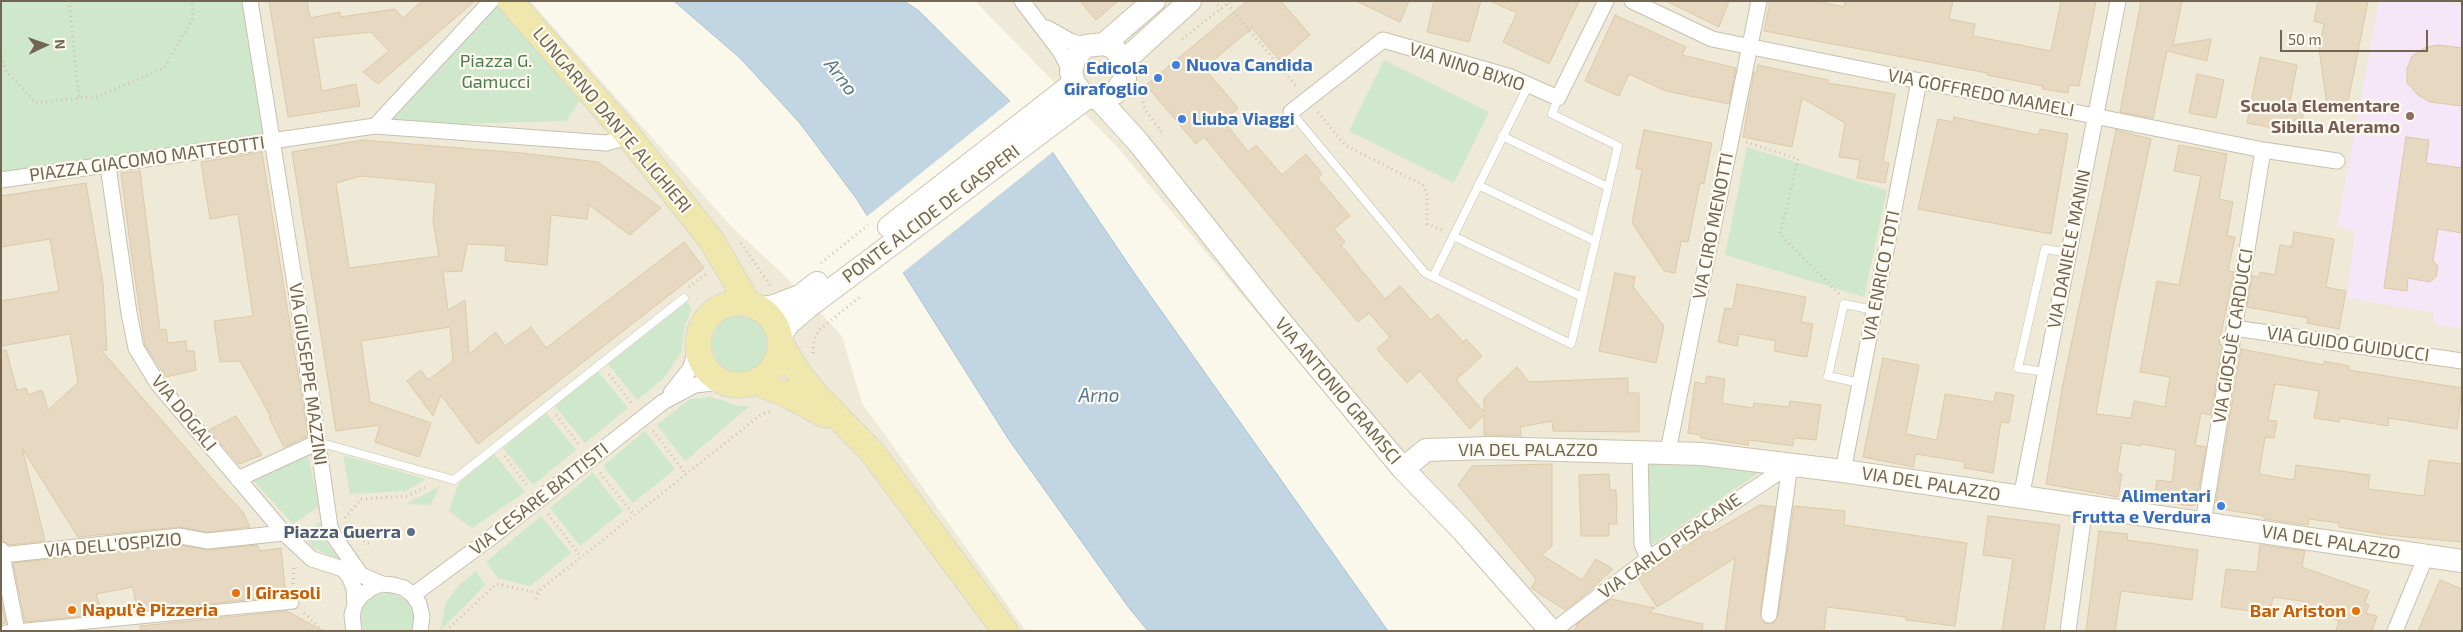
<!DOCTYPE html>
<html>
<head>
<meta charset="utf-8">
<style>
  body { margin:0 }
  #map { position:relative; width:2463px; height:632px; overflow:hidden; background:#faf8eb; font-family:"Exo 2",sans-serif }
  canvas { display:block }
  .frame { position:absolute; inset:0; border:2px solid #726551; pointer-events:none }
  .north { position:absolute; left:20px; top:20px; width:50px; height:50px; -webkit-text-stroke:4px #fdfbf1; paint-order:stroke; rotate:87deg; font-size:14px; font-weight:700; line-height:20px; text-align:center; color:#726551 }
  .north::after { content:''; display:block; margin:auto; width:18px; height:22px; background:#726551; clip-path:polygon(50% 0,100% 100%,50% 72%,0 100%) }
  .scale { position:absolute; left:2280px; top:30px; width:148px; height:22px; box-sizing:border-box; border:2px solid #726551; border-top:0; padding-left:6px; font-size:15px; line-height:18px; white-space:nowrap; color:#726551; -webkit-text-stroke:4px #fdfbf1; paint-order:stroke }
</style>
</head>
<body>
<div id="map">
<canvas width="2463" height="632"></canvas>
<div class="frame"></div>
<div class="north">N</div>
<div class="scale">50 m</div>
</div>
<script>
const context = document.querySelector('canvas').getContext('2d');
context.lineJoin = 'round';
function fillPath(path, color) { context.fillStyle = color; context.fill(path, 'evenodd'); }
const shape = rows => new Path2D(rows.map(r => 'M' + r).join(''));
function trace(path, color, width, dash) { context.strokeStyle = color; context.lineWidth = width; context.lineCap = dash ? 'butt' : 'round'; context.setLineDash(dash || []); context.stroke(path); }
function drawText(font, color, halo, rows, align = 'center') {
  context.font = font + ' "Exo 2",sans-serif'; context.lineWidth = 4.5; context.setLineDash([]); context.textBaseline = 'middle'; context.strokeStyle = halo; context.fillStyle = color; for (const [text, x, y, turn = 0] of rows) {
    context.save(); context.translate(x, y); context.rotate((+turn || 0) * Math.PI / 180); context.textAlign = isNaN(turn) ? turn : align; if (halo) context.strokeText(text, 0, 0); context.fillText(text, 0, 0); context.restore();
  }
}
const residential = shape([
  [1,1,530,1,731,226,784,275,842,336,862,403,1026,631,1,631],
  [975,1,2462,1,2462,631,1549,631,1369,446,1118,148]
]);
const education = shape([
  [2379,1,2442,1,2462,4,2462,329,2434,324,2434,313,2347,298,2355,230,2337,227]
]);
const green = shape([
  [1,1,250,1,272,143,1,180],
  [491,1,508,1,580,101,566,121,375,126],
  [1384,60,1489,112,1454,183,1349,131],
  [1747,147,1887,190,1864,297,1725,255],
  [687,302,692,309,685,325,681,353,664,378,637,400,608,364],
  '712 344a30 30 0 1 1 60 0a30 30 0 1 1-60 0Z',
  [598,371,628,408,585,443,555,406],
  [711,397,739,406,750,406,685,461,657,425,690,399],
  [546,413,576,450,533,485,503,448],
  [645,431,675,469,633,503,603,466],
  [308,454,319,506,293,524,254,481],
  [494,454,525,492,472,528,449,511,459,483],
  [343,455,426,479,406,491,350,494],
  [1649,461,1760,472,1649,547],
  [593,473,623,511,580,546,550,508],
  [440,486,430,505,406,504],
  [541,516,571,553,530,586,498,578,486,562],
  [320,522,328,545,342,562,313,547,303,535],
  [476,571,485,585,440,631,446,602,460,584],
  [389,592,406,600,412,608,414,617,412,631,363,631,361,613,365,604,371,597]
]);
const water = shape([
  [674,1,904,1,919,11,1034,125,1135,274,1388,631,1148,631,1129,608,1009,440,856,198,799,122,740,58,674,1]
]);
const pier = shape([
  [1012,100,1036,124,1054,151,901,274,865,218]
]);
const building = shape([
  [269,1,307,1,310,18,340,12,340,17,395,9,403,18,422,1,475,1,378,84,363,72,389,51,371,32,313,38,322,91,356,84,360,106,288,117,269,1],
  [1080,1,1118,1,1096,20,1080,1],
  [1247,1,1281,1,1310,35,1280,61,1252,28,1204,68,1238,108,1224,121,1248,152,1256,145,1282,175,1306,154,1322,174,1318,178,1350,216,1334,229,1345,242,1341,245,1385,299,1400,286,1431,320,1438,314,1463,342,1466,339,1482,356,1456,380,1484,412,1484,398,1517,367,1529,382,1628,378,1628,393,1639,393,1639,432,1553,431,1552,421,1520,427,1521,436,1484,435,1484,415,1470,429,1420,371,1407,383,1377,349,1390,337,1369,313,1358,322,1204,137,1196,144,1146,85,1247,1],
  [1356,1,1409,1,1400,22,1356,1],
  [1434,1,1481,1,1469,42,1427,32,1434,1],
  [1490,1,1579,1,1549,64,1503,42,1517,13,1490,1],
  [1666,1,1729,1,1719,27,1666,1],
  [1770,1,1815,1,1844,7,1845,1,1953,1,1949,19,1975,24,1973,36,2051,51,2061,1,2096,1,2079,86,2069,85,2068,93,2042,89,2043,86,1987,75,1987,73,1764,31,1770,1],
  [2141,1,2182,1,2173,45,2211,39,2207,61,2167,51,2153,118,2120,112,2141,1],
  [2318,1,2368,1,2347,107,2327,105,2319,49,2324,24,2314,21,2318,1],
  [1615,15,1686,47,1682,55,1736,68,1729,104,1666,91,1629,74,1619,96,1585,81,1615,15],
  [2439,45,2462,48,2462,106,2430,102,2418,95,2407,83,2407,69,2412,56,2426,47,2439,45],
  [2260,57,2297,65,2290,102,2305,105,2300,133,2247,123,2260,57],
  [1758,65,1828,80,1828,83,1895,94,1883,162,1889,163,1885,183,1857,178,1860,160,1839,157,1845,123,1802,98,1792,147,1743,137,1754,72,1757,72,1758,65],
  [2197,74,2224,80,2216,118,2189,113,2197,74],
  [1954,117,2038,135,2040,129,2068,134,2051,234,1918,209,1938,119,1953,122,1954,117],
  [1644,130,1712,143,1704,184,1700,183,1688,242,1681,241,1675,273,1664,271,1632,223,1642,170,1636,168,1644,130],
  [2116,130,2151,139,2114,314,2096,414,2131,418,2134,401,2165,407,2170,377,2140,372,2157,281,2179,285,2201,176,2174,171,2179,145,2227,154,2219,199,2233,202,2227,236,2235,237,2228,271,2234,272,2219,344,2222,345,2211,415,2201,413,2195,445,2206,447,2196,505,2193,504,2193,506,2154,501,2157,480,2172,482,2176,450,2141,444,2141,446,2122,443,2117,473,2122,474,2118,497,2046,484,2063,384,2116,130],
  [2406,137,2429,140,2426,163,2462,168,2462,233,2438,229,2433,261,2438,266,2436,277,2430,282,2408,278,2407,291,2384,288,2406,137],
  [363,140,521,153,598,162,661,208,630,235,589,205,587,219,551,215,547,265,505,261,506,246,467,244,462,271,443,272,448,310,465,300,469,354,496,332,505,346,531,327,546,348,684,242,704,268,478,444,441,395,433,416,407,381,421,370,428,380,453,361,450,327,361,341,370,402,431,423,419,457,375,442,380,425,336,431,292,152,363,140],
  [361,176,436,183,433,221,439,256,349,268,336,183,361,176],
  [262,152,308,436,284,447,269,417,271,417,240,361,220,362,214,321,253,316,238,214,210,219,201,162,262,152],
  [140,171,160,330,166,329,168,343,186,341,187,351,194,351,196,370,166,377,145,345,131,251,121,173,140,171],
  [86,183,103,284,107,350,102,351,214,481,243,512,250,527,207,532,179,527,78,537,22,448,45,541,9,545,3,541,1,528,1,351,6,350,17,390,26,388,28,395,42,390,48,410,78,383,70,334,1,346,1,301,59,291,50,239,1,247,1,196,86,183],
  [2294,232,2334,239,2326,287,2346,291,2339,329,2307,323,2308,318,2247,307,2252,276,2259,277,2260,272,2275,275,2280,245,2292,247,2294,232],
  [1615,273,1635,277,1633,287,1664,326,1656,363,1599,351,1615,273],
  [1737,284,1806,297,1801,322,1813,324,1807,357,1774,351,1776,341,1739,334,1737,346,1718,342,1725,308,1733,309,1737,284],
  [2241,349,2324,365,2324,361,2349,366,2349,370,2462,388,2457,429,2389,418,2388,426,2340,418,2339,422,2314,418,2319,391,2275,384,2268,420,2277,421,2274,438,2265,437,2259,474,2294,480,2296,465,2370,475,2368,489,2424,496,2429,460,2462,464,2462,542,2387,535,2339,527,2339,523,2309,519,2308,525,2264,519,2264,516,2215,508,2241,349],
  [1883,358,1919,365,1906,434,1937,440,1945,394,1994,402,1996,392,2014,395,2009,423,2001,422,1993,473,1964,468,1965,462,1916,454,1913,467,1863,457,1883,358],
  [1707,376,1725,379,1722,403,1753,408,1754,403,1789,407,1790,401,1821,405,1816,440,1794,438,1793,446,1749,440,1748,445,1701,438,1701,435,1688,433,1695,382,1705,384,1707,376],
  [236,416,262,455,239,464,209,430,236,416],
  [1552,464,1552,546,1542,555,1582,580,1596,559,1613,569,1587,593,1565,610,1531,588,1536,579,1458,485,1472,466,1552,464],
  [1609,474,1610,490,1616,490,1617,524,1609,524,1609,536,1581,536,1579,475,1609,474],
  [1760,505,1775,507,1760,614,1764,623,1773,623,1778,616,1794,506,1845,511,1844,525,1967,543,1955,626,1906,620,1906,617,1827,607,1824,631,1725,631,1735,558,1657,607,1638,578,1709,531,1711,533,1760,505],
  [1988,516,2060,525,2044,631,2002,631,2013,559,1983,555,1988,516],
  [2099,531,2128,534,2127,540,2198,550,2192,600,2121,591,2115,631,2086,631,2099,531],
  [180,545,208,550,257,545,260,551,281,548,286,596,137,611,133,587,96,594,103,614,25,622,13,563,180,545],
  [2260,545,2305,551,2302,567,2369,591,2365,603,2369,605,2366,613,2377,616,2372,631,2336,631,2339,621,2306,609,2308,602,2273,597,2271,608,2258,606,2257,612,2221,607,2226,569,2257,572,2260,545],
  [2440,580,2462,589,2462,631,2418,631,2440,580],
  [1610,599,1655,608,1649,612,1703,624,1702,631,1575,631,1577,624,1610,599],
  [1,600,6,623,1,624,1,600],
  [287,611,323,631,140,631,140,626,287,611]
]);
const path = shape([
  [69,1,79,98],
  [1214,1,1221,9],
  [1227,4,1298,88],
  [1182,39,1231,1],
  [1,56,6,71,36,103,99,96,164,68,193,18,192,1],
  [1141,92,1145,110,1161,131,1158,134],
  [1318,112,1345,145,1423,185,1427,194,1427,224,1442,230],
  [1746,142,1798,159,1780,234,1839,294],
  [741,243,770,285],
  [821,263,868,225],
  [689,287,706,274],
  [813,353,814,340,818,331,861,296],
  [609,374,632,404],
  [556,415,580,446],
  [653,431,686,474],
  [505,456,528,487],
  [600,473,634,515],
  [548,514,581,557],
  [345,518,361,499,408,496,428,486],
  [355,536,369,544],
  [293,589,294,565],
  [536,599,541,589,762,414,770,412],
  [304,613,323,631],
  [446,631,496,584,539,593]
]);
const service = shape([
  [1291,112,1425,273,1571,344,1618,146,1552,114,1558,98],
  [1502,136,1608,187],
  [1478,185,1595,241],
  [1453,236,1582,297],
  [1433,277,1528,86],
  [2046,372,2018,368,2045,249,2069,253],
  [1860,383,1828,376,1844,304,1874,310],
  [318,442,454,480,684,298]
]);
const pedestrian = shape([
  [6,631,293,603]
]);
const minor = shape([
  [250,1,298,303,330,527,335,538,361,575,382,584],
  [1022,1,1060,51,1071,72],
  [1632,1,1712,39,2263,150,2337,161],
  [1047,28,1070,41,1086,46],
  [1291,112,1383,40,1511,77,1558,98,1606,1],
  [375,126,491,1],
  [108,166,129,313,136,348,158,384,284,533,312,559,343,569,349,576,354,588,355,604],
  [1,180,375,126,606,143,617,140,626,133],
  [2234,328,2462,361],
  [671,393,690,369,698,345],
  [1640,451,1642,544,1648,559],
  [1668,451,1759,1],
  [1843,471,1919,81],
  [238,479,318,442],
  [2021,498,2118,1],
  [2203,523,2263,150],
  [1,550,17,631],
  [2,555,180,536,207,541,284,533],
  [413,595,489,539,663,402,695,385,722,382],
  [1769,615,1790,465],
  [354,631,352,615,355,604,362,595,371,588,382,584,393,585,404,588,413,595,419,604,422,616,420,631],
  [1553,631,1648,559,1790,465],
  [2068,631,2085,506],
  [2395,631,2426,556]
]);
const secondary = shape([
  [1104,44,1113,47,1124,61,1125,79,1115,93,1107,97,1093,98,1082,93,1074,83,1071,72,1075,57,1086,46,1104,44,1154,1],
  [1124,61,1190,1],
  [1098,98,1138,142,1272,311,1403,469,1463,531,1551,631],
  [889,227,1074,83],
  [761,308,774,306,800,296,817,283],
  [780,336,789,323,808,307,1088,97],
  [1403,469,1426,450,1489,448,1702,454,1843,471,2462,561]
]);
const primary = shape([
  [510,1,626,133,712,241,748,303],
  '698 344a41 41 0 1 1 82 0a41 41 0 1 1-82 0Z',
  [781,344,797,371,817,396,872,452,1005,631],
  [755,382,786,394,825,415]
]);
const markers = [
  [1176,65,5,"#3f7fe0"],
  [1158,78,5,"#3f7fe0"],
  [2410,116,5,"#8d6e63"],
  [1182,119,5,"#3f7fe0"],
  [2221,506,5,"#3f7fe0"],
  [411,532,5,"#5c6f8a"],
  [236,593,5,"#e8710a"],
  [72,610,5,"#e8710a"],
  [2356,611,5,"#e8710a"]
];
const parkNames = [
  ["Piazza G.",496,61],
  ["Gamucci",496,82]
];
const shopNames = [
  ["Nuova Candida",1186,65],
  ["Edicola",1148,68,"right"],
  ["Girafoglio",1148,89,"right"],
  ["Liuba Viaggi",1192,119],
  ["Alimentari",2211,496,"right"],
  ["Frutta e Verdura",2211,517,"right"]
];
const streetNames = [
  ["VIA NINO BIXIO",1467,67,18],
  ["VIA GOFFREDO MAMELI",1981,93,11],
  ["LUNGARNO DANTE ALIGHIERI",612,120,50],
  ["PIAZZA GIACOMO MATTEOTTI",147,159,-8],
  ["PONTE ALCIDE DE GASPERI",931,214,-37],
  ["VIA CIRO MENOTTI",1713,226,-79],
  ["VIA DANIELE MANIN",2069,249,-79],
  ["VIA ENRICO TOTI",1881,276,-79],
  ["VIA GIOSUÈ CARDUCCI",2233,336,-81],
  ["VIA GUIDO GUIDUCCI",2348,344,8],
  ["VIA GIUSEPPE MAZZINI",308,374,82],
  ["VIA ANTONIO GRAMSCI",1338,391,50],
  ["VIA DOGALI",184,413,51],
  ["VIA DEL PALAZZO",1528,450],
  ["VIA DEL PALAZZO",1931,484,9],
  ["VIA CESARE BATTISTI",539,499,-38],
  ["VIA DEL PALAZZO",2331,542,9],
  ["VIA DELL'OSPIZIO",113,545,-5],
  ["VIA CARLO PISACANE",1670,546,-35]
];
const educationNames = [
  ["Scuola Elementare",2400,106],
  ["Sibilla Aleramo",2400,127]
];
const serviceNames = [
  ["Piazza Guerra",401,532]
];
const foodNames = [
  ["I Girasoli",246,593],
  ["Napul'è Pizzeria",82,610],
  ["Bar Ariston",2346,611,"right"]
];
const waterNames = [
  ["Arno",841,77,53],
  ["Arno",1099,396]
];
fillPath(residential, '#eeead7');
fillPath(education, '#f5e7f7');
fillPath(green, '#cfe7cb');
fillPath(water, '#c1d5e2');
trace(water, '#a9c2d2', 1);
fillPath(pier, '#faf8eb');
fillPath(building, '#e7d9c1');
trace(building, '#ddc9a8', 1);
trace(service, '#c8c0af', 9);
trace(pedestrian, '#c8c0af', 13);
trace(minor, '#c8c0af', 17);
trace(secondary, '#ccc2ae', 24);
trace(primary, '#dad7d2', 27);
trace(path, '#d2c2a9', 3, [1, 4]);
trace(service, '#fff', 8);
trace(pedestrian, '#fff', 11);
trace(minor, '#fff', 15);
trace(secondary, '#fff', 22);
trace(primary, '#f0e7ac', 25);
for (const [x, y, r, color] of markers) { const dot = new Path2D(); dot.arc(x, y, r, 0, 2 * Math.PI); context.fillStyle = color; context.fill(dot); trace(dot, '#fdfbf1', 2); }
drawText('18px', '#507c4d', '#fdfbf1', parkNames);
drawText('bold 18px', '#366cbe', '#fdfbf1', shopNames, 'left');
drawText('18px', '#726551', '#fdfbf1', streetNames);
drawText('bold 18px', '#785e54', '#fdfbf1', educationNames, 'right');
drawText('bold 18px', '#4e5e75', '#fdfbf1', serviceNames, 'right');
drawText('bold 18px', '#c56008', '#fdfbf1', foodNames, 'left');
drawText('italic 19px', '#547890', '#fdfbf1', waterNames);
</script>
</body>
</html>
